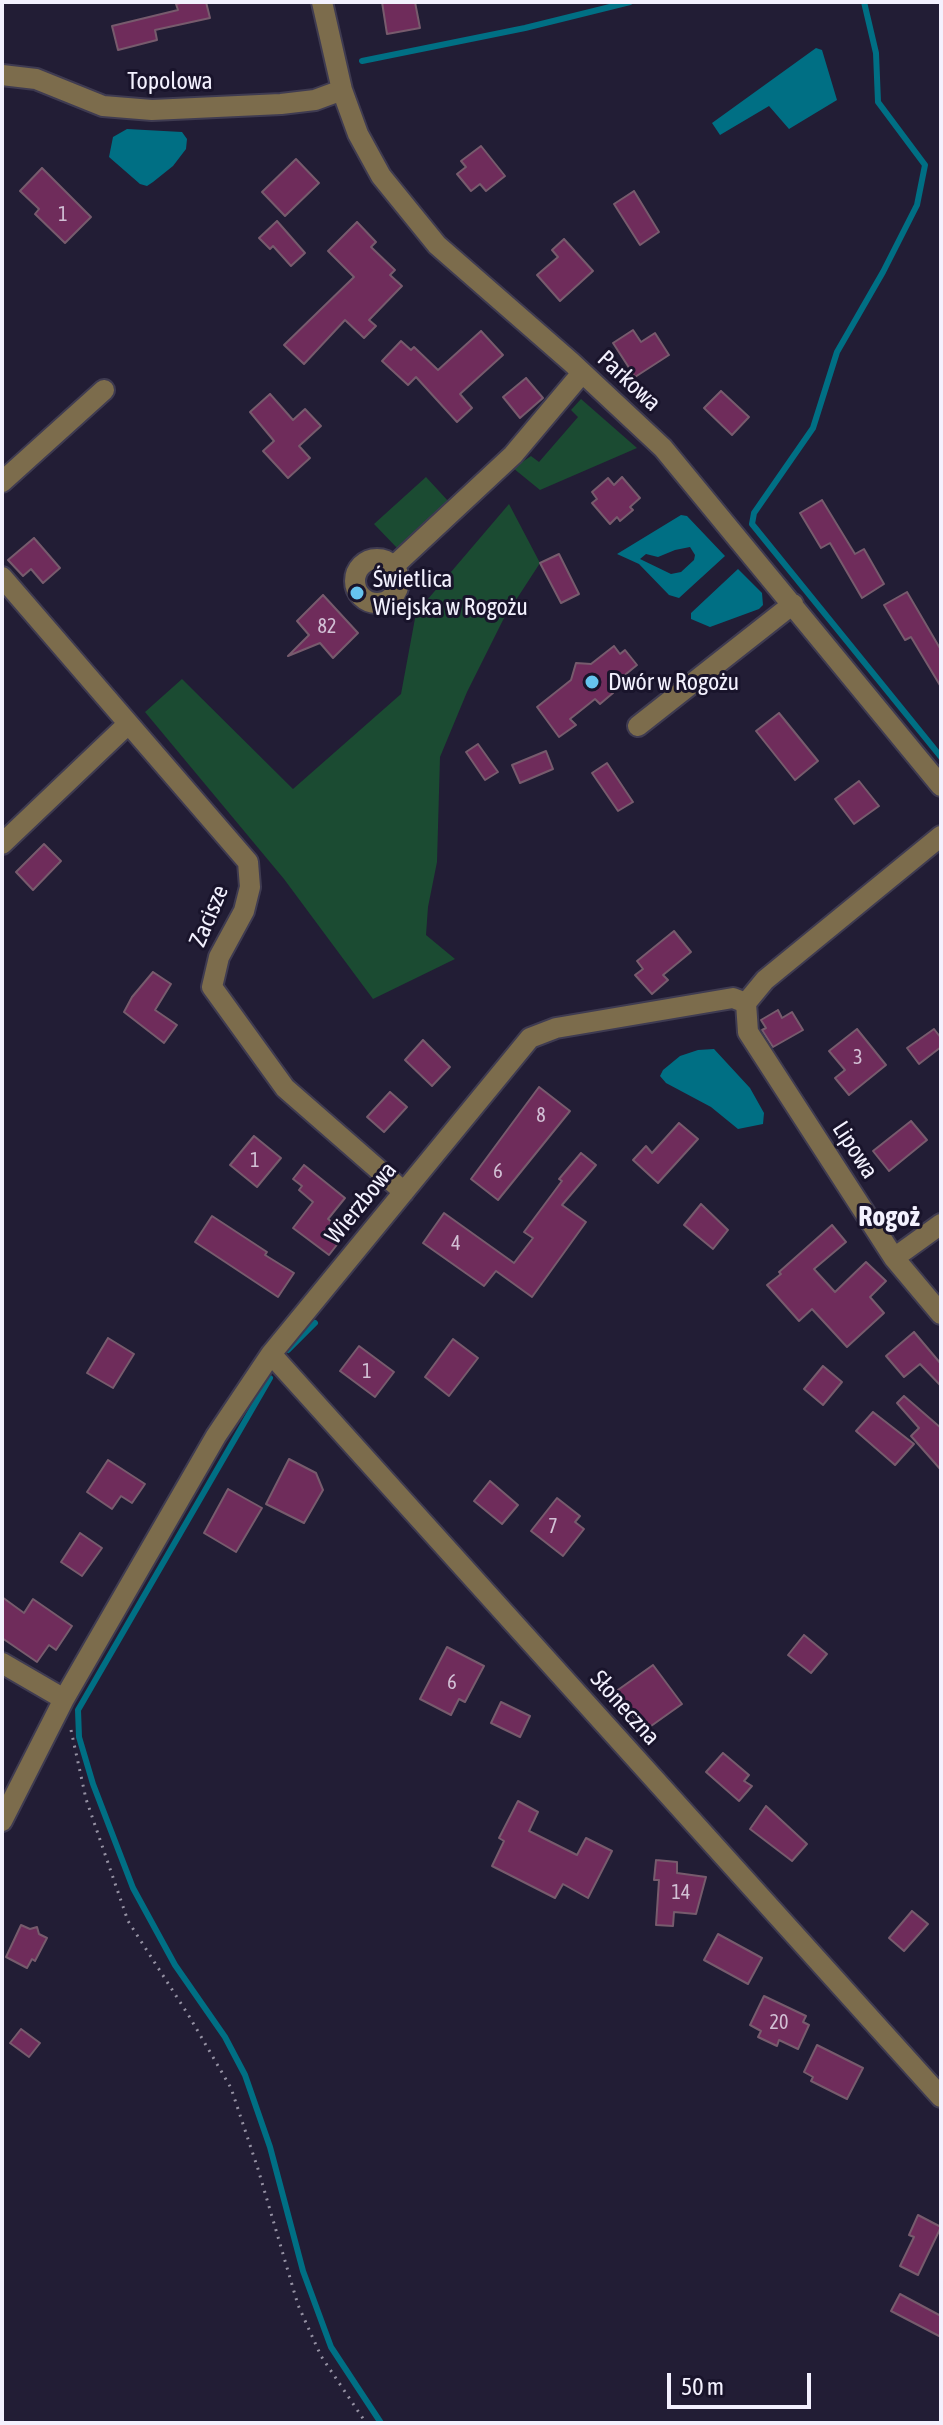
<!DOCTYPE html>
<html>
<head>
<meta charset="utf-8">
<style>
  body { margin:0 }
  #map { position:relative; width:943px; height:2425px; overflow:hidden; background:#221d35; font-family:"Asap Condensed",sans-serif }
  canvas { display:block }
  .frame { position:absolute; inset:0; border:4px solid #f3f1fe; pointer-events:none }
  .scale { position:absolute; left:667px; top:2373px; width:144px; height:36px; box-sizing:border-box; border:4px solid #f3f1fe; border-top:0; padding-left:10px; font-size:24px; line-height:28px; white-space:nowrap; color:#f3f1fe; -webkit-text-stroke:6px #19142b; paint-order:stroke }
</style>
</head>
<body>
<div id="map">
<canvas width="943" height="2425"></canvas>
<div class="frame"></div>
<div class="scale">50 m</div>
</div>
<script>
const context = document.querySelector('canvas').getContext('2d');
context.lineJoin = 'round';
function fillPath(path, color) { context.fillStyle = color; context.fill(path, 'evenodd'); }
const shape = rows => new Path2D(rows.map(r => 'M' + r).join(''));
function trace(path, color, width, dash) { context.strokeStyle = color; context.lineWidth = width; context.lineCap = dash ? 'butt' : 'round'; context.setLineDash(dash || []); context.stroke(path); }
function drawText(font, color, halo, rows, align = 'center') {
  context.font = font + ' "Asap Condensed",sans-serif'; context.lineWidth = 6; context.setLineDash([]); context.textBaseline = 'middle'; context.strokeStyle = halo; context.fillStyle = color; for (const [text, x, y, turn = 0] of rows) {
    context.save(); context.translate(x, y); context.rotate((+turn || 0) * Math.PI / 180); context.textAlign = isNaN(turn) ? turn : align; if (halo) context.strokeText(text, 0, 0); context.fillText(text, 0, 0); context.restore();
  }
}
const green = shape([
  [581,399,637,448,540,490,513,468,531,456,539,462,578,417,571,410],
  [426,477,449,502,398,549,374,524],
  [509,504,540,563,503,620,467,692,440,757,437,862,428,907,426,935,455,959,373,999,284,879,145,712,182,679,293,789,401,694,416,613]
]);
const water = shape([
  [816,48,822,50,837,100,789,129,769,106,720,135,712,123],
  [127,129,182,132,187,139,186,149,173,166,153,182,147,186,140,184,109,157,113,137],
  [681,515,687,516,725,556,679,598,669,595,639,564,617,554],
  [690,547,695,555,694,560,681,572,671,574,640,559,646,554,658,557,675,550],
  [738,569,762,593,763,605,759,609,710,627,691,619,691,613],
  [714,1049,750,1088,764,1113,763,1124,738,1129,711,1107,666,1083,660,1076,663,1070,680,1056,698,1050]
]);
const stream = shape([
  [864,2,876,53,878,102,925,165,917,205,883,272,837,352,813,428,754,513,752,524,941,757],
  [362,61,525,28,630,2],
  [288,1350,315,1323],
  [270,1378,78,1710,79,1737,93,1784,133,1888,175,1965,225,2037,245,2075,270,2147,303,2271,331,2347,381,2423]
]);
const building = shape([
  [185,2,206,2,210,18,155,30,157,40,118,50,112,26,178,10,176,4,185,2],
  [382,2,415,2,420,28,387,34,382,2],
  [481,146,505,176,486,191,480,184,471,191,457,174,466,167,461,161,481,146],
  [296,159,319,183,285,216,262,192,296,159],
  [42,168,91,217,65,243,35,214,39,209,20,191,42,168],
  [634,191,659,232,640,245,614,204,634,191],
  [277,221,305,253,291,266,273,246,270,249,259,238,277,221],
  [357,222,376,242,371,247,395,270,390,275,402,286,369,320,376,326,364,338,345,320,304,364,284,345,354,277,328,251,357,222],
  [564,239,593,271,560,301,537,275,558,257,552,250,564,239],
  [633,330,641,342,655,333,669,355,635,377,613,343,633,330],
  [481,331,503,355,460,394,472,408,457,422,416,377,408,385,382,361,401,341,411,350,414,347,438,370,481,331],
  [526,378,543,398,520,418,503,397,526,378],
  [721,391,749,417,732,435,704,408,721,391],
  [270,394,293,420,305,409,321,426,299,446,310,458,288,478,263,451,274,441,250,412,270,394],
  [622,477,640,498,630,507,633,510,620,521,617,517,610,524,592,503,597,499,592,492,608,478,614,485,622,477],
  [822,500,855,554,864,549,884,584,862,598,830,543,821,548,800,513,822,500],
  [34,538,60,568,43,583,31,569,23,576,8,560,34,538],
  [559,554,579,594,561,603,540,563,559,554],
  [907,592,941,650,941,687,911,637,905,640,884,605,907,592],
  [323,595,358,633,333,658,320,643,288,656,309,635,297,621,323,595],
  [614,646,620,654,625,650,637,665,609,688,613,693,600,704,595,699,570,719,576,725,559,737,537,707,571,680,576,663,591,664,614,646],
  [779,713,818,761,795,780,756,731,779,713],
  [478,744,498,772,485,780,466,752,478,744],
  [546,751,553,769,520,783,512,765,546,751],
  [607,763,633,802,618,811,592,773,607,763],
  [859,781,879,806,854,824,835,799,859,781],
  [44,844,61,861,33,890,16,872,44,844],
  [674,931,691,952,663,975,668,980,652,994,635,975,643,969,637,961,674,931],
  [153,972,171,984,155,1010,177,1025,164,1043,124,1012,132,997,153,972],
  [778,1010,782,1018,792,1012,803,1030,773,1047,762,1030,766,1028,761,1020,778,1010],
  [857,1029,886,1065,849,1095,835,1078,845,1070,829,1051,857,1029],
  [934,1029,941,1038,941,1047,919,1064,907,1048,934,1029],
  [423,1040,450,1067,432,1086,405,1060,423,1040],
  [539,1087,570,1111,498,1200,471,1179,539,1087],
  [390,1092,407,1107,384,1132,367,1117,390,1092],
  [911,1121,927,1140,889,1171,873,1151,911,1121],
  [679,1123,698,1139,658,1183,633,1160,646,1146,652,1153,679,1123],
  [254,1136,281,1158,257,1187,230,1165,254,1136],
  [581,1153,596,1165,562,1205,586,1222,532,1297,496,1271,484,1286,423,1243,444,1213,514,1263,533,1238,524,1232,562,1181,559,1179,581,1153],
  [304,1165,345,1198,328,1219,346,1233,329,1255,293,1228,313,1202,299,1190,302,1186,293,1179,304,1165],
  [701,1204,728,1230,713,1249,684,1225,701,1204],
  [212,1216,267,1252,265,1255,294,1273,278,1297,195,1242,212,1216],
  [832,1225,846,1242,814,1269,835,1292,866,1262,886,1281,870,1297,884,1313,847,1347,812,1309,799,1321,767,1285,781,1274,779,1272,832,1225],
  [914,1332,941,1364,941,1386,920,1364,904,1377,886,1356,914,1332],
  [108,1338,134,1354,113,1388,87,1373,108,1338],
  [453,1339,478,1358,449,1396,425,1377,453,1339],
  [359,1346,394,1372,375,1397,340,1371,359,1346],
  [823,1366,842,1382,823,1405,804,1389,823,1366],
  [904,1396,941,1428,941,1470,911,1436,919,1428,897,1403,904,1396],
  [873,1412,914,1444,895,1465,856,1431,873,1412],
  [289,1459,316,1473,323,1490,304,1523,266,1504,289,1459],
  [108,1460,145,1484,132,1503,121,1496,112,1509,87,1492,108,1460],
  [490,1481,518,1505,502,1524,474,1501,490,1481],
  [228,1489,262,1508,236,1552,204,1533,228,1489],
  [557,1498,580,1516,575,1522,584,1529,563,1556,531,1531,557,1498],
  [80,1533,102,1548,82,1576,61,1562,80,1533],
  [2,1597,24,1613,33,1599,72,1626,56,1650,49,1645,37,1662,2,1638,2,1597],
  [804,1635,827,1654,811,1673,788,1655,804,1635],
  [447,1647,484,1666,465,1702,459,1699,451,1715,420,1699,447,1647],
  [653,1665,682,1704,644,1731,615,1692,653,1665],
  [501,1702,530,1716,520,1737,491,1723,501,1702],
  [723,1753,749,1775,744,1781,752,1786,739,1801,706,1772,723,1753],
  [518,1801,538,1812,529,1831,577,1855,586,1838,612,1851,588,1898,563,1884,555,1898,492,1866,504,1841,499,1838,518,1801],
  [766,1806,807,1844,792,1861,750,1829,766,1806],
  [656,1860,677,1862,677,1873,706,1877,696,1914,674,1912,673,1926,656,1925,659,1880,654,1880,656,1860],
  [912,1911,928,1924,904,1951,889,1938,912,1911],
  [21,1925,30,1929,37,1927,39,1934,47,1938,35,1961,32,1959,27,1968,6,1957,21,1925],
  [718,1934,762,1958,748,1984,704,1960,718,1934],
  [764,1996,806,2016,803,2022,809,2025,798,2049,779,2040,777,2046,758,2037,761,2031,750,2025,764,1996],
  [21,2029,40,2043,29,2057,10,2043,21,2029],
  [817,2045,863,2068,847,2099,811,2081,813,2077,804,2072,817,2045],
  [918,2215,941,2227,918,2275,900,2266,914,2237,909,2235,918,2215],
  [900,2294,941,2316,941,2337,891,2311,900,2294]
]);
const path = shape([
  [71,1730,86,1799,128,1921,189,2016,231,2088,258,2169,298,2305,321,2356,366,2423]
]);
const minor = shape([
  [322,2,342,90,358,134,381,176,437,245,571,362,663,448,941,786],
  [2,75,36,79,103,106,152,110,281,104,315,100,342,90],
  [2,482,104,390],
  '355 581a22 22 0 1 1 44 0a22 22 0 1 1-44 0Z',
  [394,566,513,455,582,373],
  [2,577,248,862,250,887,244,911,219,957,212,987,285,1088,404,1192],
  [638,726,793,604],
  [2,844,128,724],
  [746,1003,748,1032,894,1258,941,1314],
  [746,1003,765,980,941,836],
  [894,1258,941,1224],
  [271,1354,941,2097],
  [2,1663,64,1699],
  [2,1821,64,1699,216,1436,271,1354,530,1038,556,1028,733,998,746,1003]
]);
const markers = [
  [357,593,8,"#66c4ef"],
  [592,682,8,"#66c4ef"]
];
const numberNames = [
  ["1",63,215],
  ["82",327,627],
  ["3",858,1058],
  ["8",541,1116],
  ["1",255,1161],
  ["6",498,1172],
  ["4",456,1244],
  ["1",367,1372],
  ["7",553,1527],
  ["6",452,1683],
  ["14",681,1893],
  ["20",779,2023]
];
const streetNames = [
  ["Topolowa",170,81],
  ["Parkowa",629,381,43],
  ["Zacisze",209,916,-67],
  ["Lipowa",855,1150,57],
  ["Wierzbowa",361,1203,-51],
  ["Słoneczna",625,1708,48]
];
const poiNames = [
  ["Świetlica",373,579],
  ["Wiejska w Rogożu",373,607],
  ["Dwór w Rogożu",608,682]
];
const quarterNames = [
  ["Rogoż",889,1217]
];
fillPath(green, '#1b4b32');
fillPath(water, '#006f84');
trace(stream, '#006f84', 6);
fillPath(building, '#6f2c5b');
trace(building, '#775b6d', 2);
trace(minor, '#3f3b51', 24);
trace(path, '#9591a3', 3, [2, 6]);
trace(minor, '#7c6c4c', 20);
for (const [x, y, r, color] of markers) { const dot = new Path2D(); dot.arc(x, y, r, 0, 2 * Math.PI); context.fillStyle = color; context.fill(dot); trace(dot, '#19142b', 3); }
drawText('20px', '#d2c0d5', null, numberNames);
drawText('24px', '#f3f1fe', '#19142b', streetNames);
drawText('24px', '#f3f1fe', '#19142b', poiNames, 'left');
drawText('bold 28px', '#f3f1fe', '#19142b', quarterNames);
</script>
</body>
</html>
